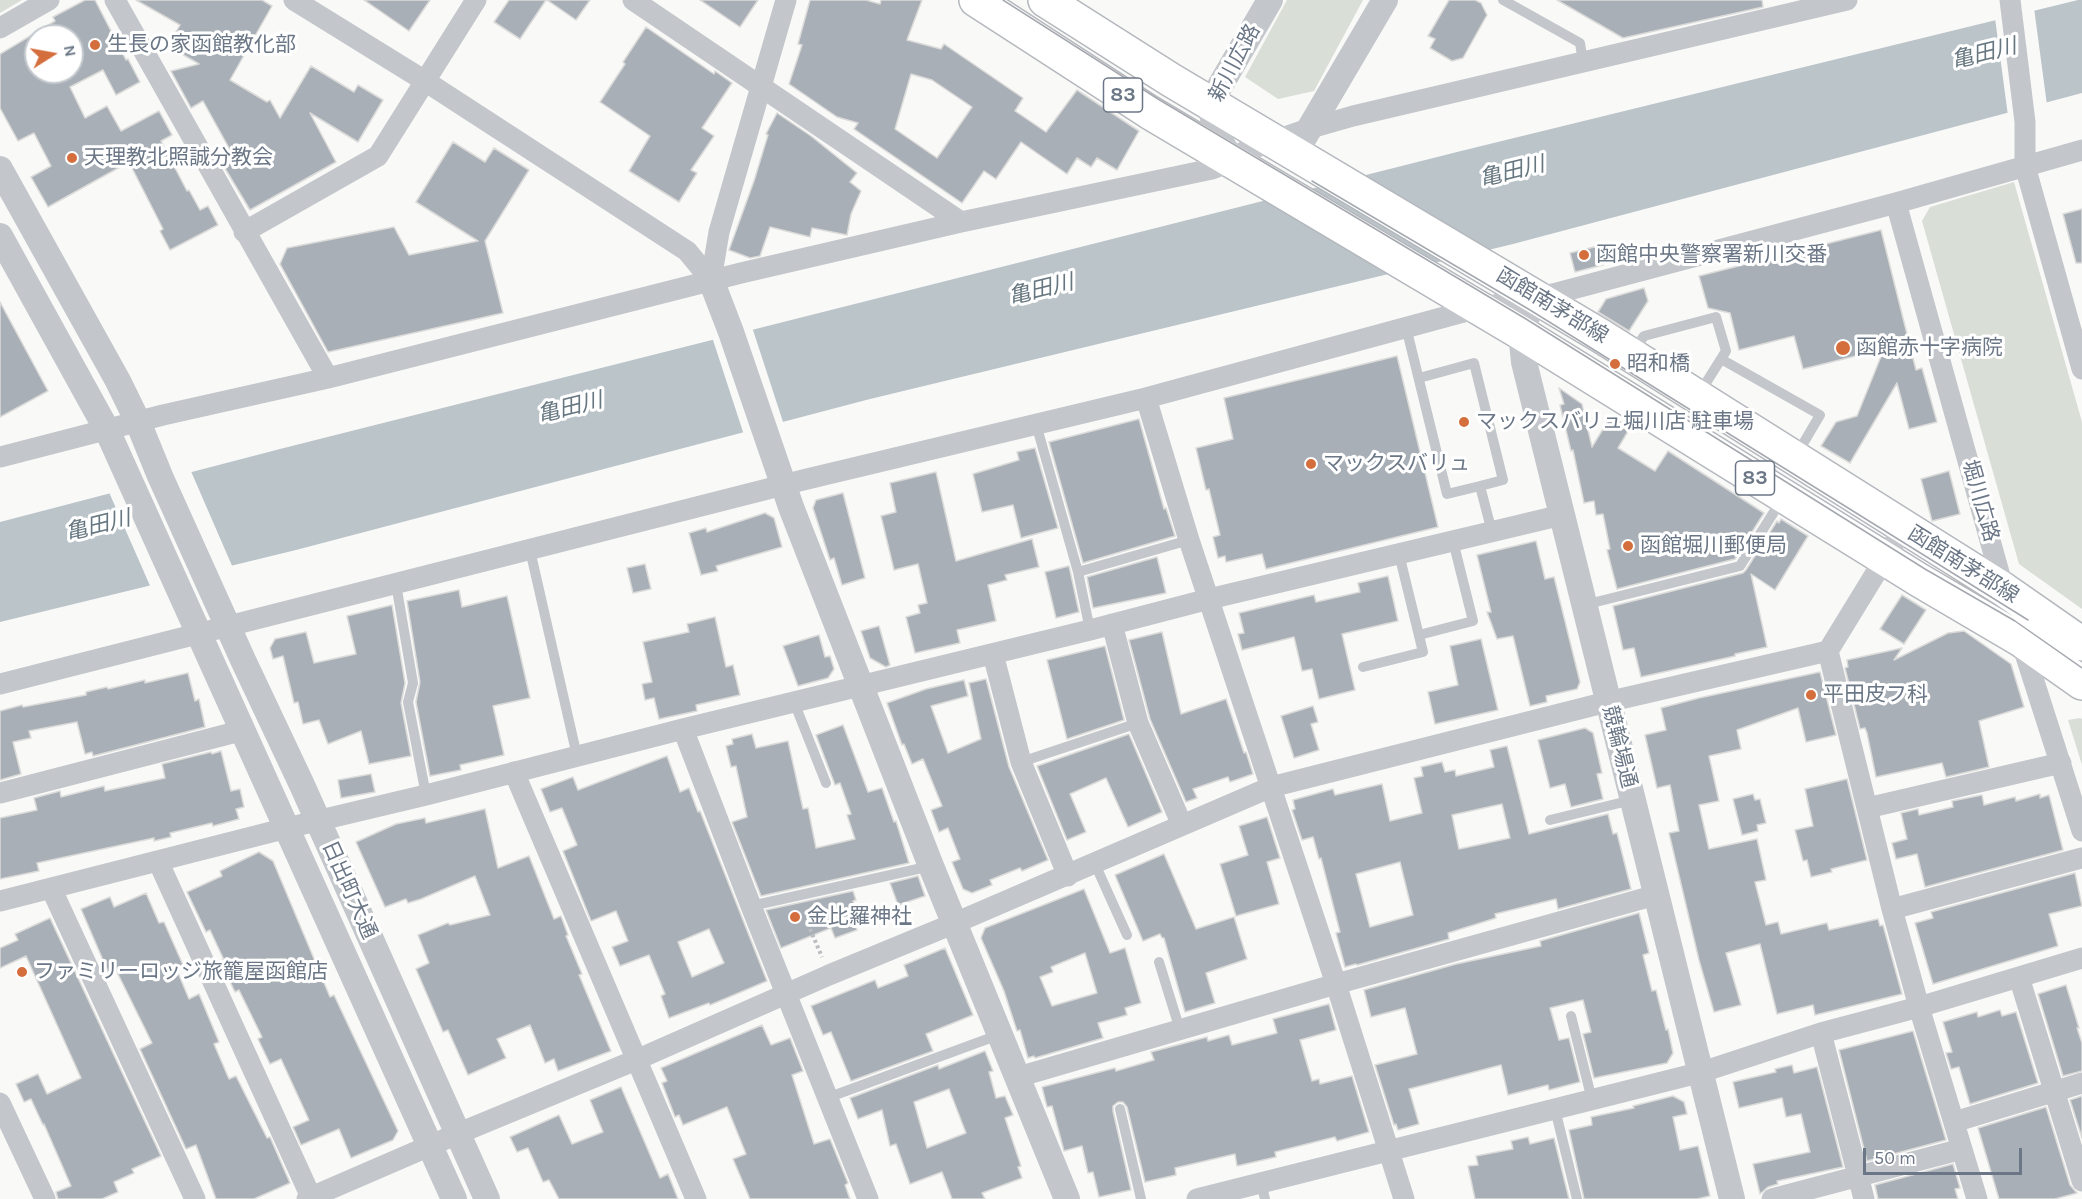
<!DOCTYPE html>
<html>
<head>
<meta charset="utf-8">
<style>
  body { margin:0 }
  #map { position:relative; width:2082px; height:1199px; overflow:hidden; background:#f9f9f8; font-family:Karla,sans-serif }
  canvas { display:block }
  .north { position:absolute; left:24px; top:24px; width:60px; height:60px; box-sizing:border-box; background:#fff; border:2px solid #c4c9cf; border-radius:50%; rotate:79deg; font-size:16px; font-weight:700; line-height:24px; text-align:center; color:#6b7786 }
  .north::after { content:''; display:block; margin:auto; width:21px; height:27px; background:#d46e3c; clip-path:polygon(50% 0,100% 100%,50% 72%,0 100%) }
  .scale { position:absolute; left:1863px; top:1148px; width:159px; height:27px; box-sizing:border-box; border:3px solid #6b7786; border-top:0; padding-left:8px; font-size:18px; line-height:21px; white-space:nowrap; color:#6b7786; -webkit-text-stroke:4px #fff; paint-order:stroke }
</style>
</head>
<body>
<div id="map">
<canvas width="2082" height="1199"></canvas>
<div class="north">N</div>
<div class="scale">50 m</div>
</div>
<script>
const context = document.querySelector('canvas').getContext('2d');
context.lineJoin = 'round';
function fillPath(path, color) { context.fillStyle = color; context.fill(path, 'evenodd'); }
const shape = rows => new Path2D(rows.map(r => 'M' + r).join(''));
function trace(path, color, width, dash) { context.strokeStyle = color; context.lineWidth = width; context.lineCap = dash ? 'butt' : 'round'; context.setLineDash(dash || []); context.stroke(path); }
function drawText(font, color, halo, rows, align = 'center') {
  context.font = font + ' Karla,"Noto Sans JP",sans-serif'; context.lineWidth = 6; context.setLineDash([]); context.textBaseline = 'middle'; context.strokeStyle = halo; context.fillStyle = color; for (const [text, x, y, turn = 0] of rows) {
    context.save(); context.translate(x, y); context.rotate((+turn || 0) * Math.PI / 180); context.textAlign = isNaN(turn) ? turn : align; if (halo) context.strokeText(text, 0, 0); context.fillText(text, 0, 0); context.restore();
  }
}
const green = shape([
  [0,0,22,0,0,13],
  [1287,0,1363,0,1314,91,1278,99,1245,77],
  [2014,182,2082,422,2082,609,2019,564,1922,221,1930,207],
  [2080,718,2082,719,2082,765,2068,720]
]);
const water = shape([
  [2078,0,2082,0,2082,93,1513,244,870,399,296,550,0,622,0,522,280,449,1461,151]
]);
const pier = shape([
  [2034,8,2047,105,2008,116,1995,18],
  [752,327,784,425,744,435,712,337],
  [190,469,233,568,151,588,108,490]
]);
const building = shape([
  [85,0,95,0,126,60,128,59,140,82,116,95,103,70,70,87,85,118,107,106,121,131,159,111,172,135,161,141,187,191,189,190,200,210,208,206,218,225,170,250,160,231,163,229,129,162,48,207,31,177,51,166,34,133,18,141,0,108,0,54,55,21,53,17,85,0],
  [36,36,72,36,72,72,36,72,36,36],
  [136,0,262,0,272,6,230,80,267,102,270,100,280,118,311,66,354,92,358,85,383,100,358,142,310,113,336,162,250,210,217,155,229,148,203,101,191,108,171,71,199,64,168,46,180,25,136,0],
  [364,0,430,0,409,31,364,0],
  [509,0,546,0,520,39,494,22,509,0],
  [547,0,590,0,576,20,547,0],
  [700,0,758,0,740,27,700,0],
  [810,0,866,0,880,4,881,0,922,0,907,40,941,49,944,44,1023,98,1015,111,1046,132,1077,90,1139,131,1117,170,1097,158,1091,167,1077,158,1067,174,1021,142,996,179,984,171,962,203,854,129,858,123,837,117,789,84,802,45,798,44,810,0],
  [911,74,932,80,972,107,937,158,895,129,911,74],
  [1449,0,1475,0,1481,3,1487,15,1463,58,1452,61,1430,48,1435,39,1428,36,1449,0],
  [1557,0,1762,0,1763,7,1623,38,1557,0],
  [646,27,714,74,715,71,732,83,702,128,714,136,691,170,697,173,679,202,629,171,650,136,600,102,625,64,623,62,646,27],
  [777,113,811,136,857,173,850,182,861,191,851,214,847,235,812,228,810,237,770,227,760,256,750,258,729,250,754,181,768,135,766,134,777,113],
  [453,142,485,162,494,148,529,170,485,241,503,313,328,352,280,264,287,248,394,227,409,255,478,241,416,202,453,142],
  [2082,209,2082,263,2076,263,2063,214,2082,209],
  [1881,230,1916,370,1922,368,1937,422,1909,429,1897,383,1850,463,1821,446,1836,422,1857,416,1884,349,1803,369,1794,336,1739,350,1730,313,1708,308,1699,276,1881,230],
  [1598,246,1603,265,1575,272,1570,253,1598,246],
  [1644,288,1648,301,1629,331,1598,312,1606,299,1644,288],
  [0,302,48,391,0,417,0,302],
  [1397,356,1438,527,1266,569,1262,554,1226,562,1225,556,1218,558,1213,537,1220,535,1209,489,1206,490,1196,448,1233,439,1224,398,1397,356],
  [1559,388,1582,404,1592,447,1611,416,1630,428,1618,448,1655,471,1668,451,1764,513,1735,559,1617,589,1607,550,1610,549,1603,514,1596,515,1594,501,1584,503,1573,450,1571,451,1560,405,1564,404,1559,388],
  [1139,419,1164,509,1166,508,1175,536,1083,563,1049,442,1139,419],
  [1035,448,1058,528,1021,538,1013,505,982,512,973,474,1019,460,1017,452,1035,448],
  [1949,471,1960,514,1932,521,1921,479,1949,471],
  [936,472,956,561,1032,539,1039,567,1005,575,1007,580,988,585,996,621,957,630,960,643,915,653,906,617,920,613,918,605,927,603,918,564,894,570,881,516,896,512,890,483,936,472],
  [843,493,865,578,842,585,834,558,830,560,813,508,816,500,843,493],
  [765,513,774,518,782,547,716,566,718,571,701,575,689,533,706,528,707,532,765,513],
  [1781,519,1808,536,1775,590,1751,574,1767,647,1735,654,1735,656,1641,677,1634,648,1623,650,1613,606,1743,573,1746,570,1777,521,1779,523,1781,519],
  [1536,541,1545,579,1554,577,1580,682,1577,689,1546,696,1547,702,1530,706,1513,636,1497,639,1487,612,1491,612,1477,555,1536,541],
  [1157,557,1166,593,1093,608,1087,577,1157,557],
  [645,564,651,589,633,593,627,568,645,564],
  [1069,566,1079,612,1056,618,1045,572,1069,566],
  [1388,576,1398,621,1342,634,1355,690,1319,699,1312,669,1302,671,1294,637,1242,650,1238,634,1244,633,1239,613,1314,595,1316,602,1360,592,1358,583,1388,576],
  [459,590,462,607,507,596,530,698,493,706,504,755,460,765,461,770,430,776,416,702,420,682,407,601,459,590],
  [1902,595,1926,610,1904,644,1880,629,1902,595],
  [392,605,405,683,401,703,411,756,369,764,361,731,328,744,319,720,303,724,298,702,294,703,283,656,273,659,270,648,275,639,306,632,314,663,356,654,347,616,392,605],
  [715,617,726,667,733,665,740,695,696,705,697,711,659,719,654,698,645,700,642,684,652,682,643,642,689,632,687,624,715,617],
  [879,626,890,665,886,667,870,658,861,631,879,626],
  [1964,631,2011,664,2024,707,1979,721,1989,767,1946,777,1942,763,1876,777,1867,733,1865,728,1860,729,1845,668,1848,667,1847,660,1902,648,1894,660,1948,633,1964,631],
  [1162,632,1181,714,1226,699,1244,753,1246,752,1253,774,1230,782,1228,777,1193,789,1197,798,1186,802,1150,719,1129,640,1162,632],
  [819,635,825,657,830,656,834,669,828,678,798,686,783,646,819,635],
  [1481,639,1498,710,1435,724,1428,692,1458,685,1450,646,1481,639],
  [1105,646,1124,720,1067,739,1047,660,1105,646],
  [1820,672,1836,735,1806,742,1798,708,1737,730,1741,749,1709,756,1719,801,1699,805,1709,849,1757,839,1766,880,1755,882,1766,925,1778,922,1781,934,1827,923,1829,930,1878,919,1880,926,1883,925,1902,994,1815,1015,1813,1005,1777,1014,1760,944,1726,953,1741,1005,1714,1012,1699,960,1669,833,1679,831,1670,785,1657,788,1645,735,1666,730,1661,708,1699,698,1820,672],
  [188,673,195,701,199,699,205,727,93,756,92,752,85,754,77,722,29,731,31,738,13,742,21,774,0,780,0,711,22,705,23,707,86,695,86,692,107,687,108,689,145,680,145,683,188,673],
  [986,679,1009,767,1048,860,1022,871,1020,868,990,880,992,885,972,893,963,889,952,862,960,859,948,828,939,832,931,810,942,806,923,759,912,764,904,744,902,745,887,703,926,689,964,680,968,696,931,706,948,753,981,739,969,683,986,679],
  [1313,706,1318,722,1311,724,1319,750,1294,758,1281,716,1313,706],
  [843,725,868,792,882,788,894,822,896,821,909,863,761,896,732,822,747,817,736,766,731,767,726,746,733,744,732,739,752,734,756,748,788,741,803,809,808,808,816,848,855,839,847,815,851,814,840,783,835,785,816,735,843,725],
  [1585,728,1593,733,1602,773,1597,774,1603,799,1571,807,1565,784,1550,788,1538,740,1585,728],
  [1129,734,1162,812,1128,827,1106,778,1070,794,1086,832,1067,840,1037,766,1129,734],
  [1507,746,1529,834,1608,814,1613,834,1617,833,1631,889,1558,909,1556,899,1495,914,1496,918,1448,933,1449,939,1357,965,1356,964,1345,967,1336,933,1340,932,1321,858,1319,859,1313,837,1302,840,1292,810,1295,809,1293,800,1333,789,1335,795,1382,784,1390,821,1422,813,1414,778,1423,776,1421,767,1442,762,1445,772,1455,770,1456,776,1494,767,1490,750,1507,746],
  [1502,804,1510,838,1459,849,1452,815,1502,804],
  [1400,862,1413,915,1370,927,1356,874,1400,862],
  [221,751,231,791,240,789,244,807,236,809,239,819,213,826,212,823,170,833,171,837,154,841,154,838,37,863,39,871,0,879,0,818,37,810,34,798,60,791,61,797,104,786,105,791,165,778,162,764,211,752,212,754,221,751],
  [667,756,680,792,689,788,698,812,700,811,767,981,710,1005,709,1003,669,1018,661,996,665,994,649,955,620,966,612,947,628,941,616,911,591,921,563,851,577,845,562,808,550,812,541,789,573,777,578,790,667,756],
  [709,929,724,963,692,977,678,942,709,929],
  [371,774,375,792,341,798,338,780,371,774],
  [1847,779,1867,860,1831,869,1832,872,1811,877,1807,860,1803,861,1795,830,1813,826,1805,789,1847,779],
  [1753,794,1755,800,1760,799,1766,823,1757,825,1758,831,1742,835,1733,799,1753,794],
  [2040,794,2040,798,2049,795,2063,850,1925,887,1917,854,1896,859,1892,843,1907,839,1901,813,1918,809,1919,815,1953,807,1952,801,1982,795,1984,805,2015,797,2016,801,2040,794],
  [485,809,498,868,529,856,554,919,561,916,568,935,566,936,582,974,579,975,611,1051,558,1071,554,1059,545,1063,530,1025,497,1039,506,1058,468,1075,448,1030,443,1032,416,969,429,963,418,935,448,923,450,925,490,915,475,876,421,899,408,903,406,899,385,907,356,842,396,824,425,818,426,823,485,809],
  [1267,817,1280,858,1267,862,1279,904,1236,916,1220,864,1248,855,1239,826,1267,817],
  [259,852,273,861,330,997,334,995,398,1131,393,1140,351,1158,339,1129,301,1145,293,1127,309,1120,281,1059,270,1064,258,1039,262,1037,239,990,235,992,220,961,224,960,210,930,206,932,187,892,222,876,220,871,259,852],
  [1164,854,1196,929,1234,917,1247,959,1206,973,1215,1003,1185,1012,1164,938,1162,938,1160,934,1143,941,1115,875,1164,854],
  [2075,873,2082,906,2049,914,2058,946,1933,984,1915,923,1933,918,1931,912,2075,873],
  [918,876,925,896,898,905,890,883,918,876],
  [1084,889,1110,953,1125,948,1141,1003,1125,1008,1127,1015,1098,1023,1103,1038,1035,1058,1034,1056,1028,1058,1020,1030,1017,1031,1004,991,981,938,985,928,1084,889],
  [1085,953,1097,993,1052,1006,1040,977,1053,972,1051,967,1085,953],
  [853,891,856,900,853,901,857,913,851,915,857,930,835,938,831,928,781,948,766,910,853,891],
  [146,893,159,923,164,922,183,965,176,968,189,999,199,994,219,1042,214,1044,229,1079,236,1076,267,1138,270,1137,290,1183,254,1199,216,1199,196,1145,186,1149,140,1049,152,1043,116,970,109,974,81,909,110,897,114,907,146,893],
  [1639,913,1649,953,1643,955,1652,991,1656,990,1666,1030,1668,1029,1673,1053,1667,1063,1594,1078,1583,1034,1591,1032,1583,1000,1550,1008,1559,1040,1569,1038,1580,1082,1549,1090,1548,1085,1508,1095,1501,1065,1409,1089,1419,1124,1398,1130,1396,1124,1394,1125,1375,1065,1417,1054,1405,1008,1371,1017,1364,990,1456,964,1541,946,1540,941,1639,913],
  [50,918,161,1156,132,1169,134,1173,114,1182,118,1192,102,1199,58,1199,56,1192,71,1186,44,1124,43,1125,31,1099,24,1102,16,1084,38,1074,47,1094,81,1078,26,956,0,968,0,948,18,940,15,934,50,918],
  [945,948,973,1015,926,1034,933,1051,851,1081,831,1032,823,1035,811,1006,875,980,878,988,908,976,904,965,945,948],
  [2066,985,2079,1028,2077,1028,2082,1043,2082,1071,2063,1076,2038,994,2066,985],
  [1329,1004,1336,1030,1300,1040,1312,1081,1319,1079,1320,1084,1352,1076,1369,1132,1337,1141,1335,1137,1275,1152,1276,1157,1237,1166,1235,1154,1175,1168,1176,1175,1145,1182,1127,1107,1123,1102,1118,1102,1113,1106,1113,1111,1131,1190,1099,1197,1093,1172,1088,1173,1082,1146,1064,1151,1052,1106,1047,1107,1042,1087,1115,1068,1116,1071,1154,1060,1151,1052,1207,1037,1208,1041,1229,1035,1232,1045,1277,1033,1273,1019,1329,1004],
  [2000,1010,2002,1016,2016,1012,2038,1083,1970,1104,1959,1067,1951,1069,1946,1053,1952,1052,1943,1022,1977,1012,1978,1017,2000,1010],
  [762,1025,771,1045,790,1038,803,1071,792,1075,814,1144,830,1139,848,1183,845,1185,850,1199,750,1199,733,1159,746,1154,727,1107,683,1125,679,1115,675,1117,662,1083,667,1081,661,1068,762,1025],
  [1913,1031,1946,1140,1867,1161,1839,1050,1913,1031],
  [985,1051,993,1071,989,1072,996,1098,1005,1096,1013,1115,1005,1118,1021,1166,1018,1167,1022,1178,982,1193,985,1199,952,1199,942,1172,910,1184,896,1144,890,1146,882,1110,858,1119,850,1098,938,1065,939,1069,985,1051],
  [949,1089,966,1133,927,1148,914,1102,949,1089],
  [1792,1065,1794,1073,1817,1067,1843,1167,1777,1181,1778,1184,1768,1187,1760,1194,1753,1164,1810,1152,1801,1114,1786,1117,1782,1098,1739,1108,1733,1082,1776,1072,1775,1069,1792,1065],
  [621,1087,660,1178,668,1174,678,1199,559,1199,549,1180,543,1182,528,1148,517,1152,510,1137,559,1115,572,1144,603,1132,590,1100,621,1087],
  [1673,1096,1684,1102,1687,1114,1673,1117,1680,1150,1698,1146,1710,1196,1697,1199,1584,1199,1569,1130,1592,1125,1591,1117,1634,1108,1633,1106,1673,1096],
  [2082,1096,2082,1138,2070,1100,2082,1096],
  [2046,1107,2070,1185,2077,1193,2055,1199,1999,1199,1978,1128,2046,1107],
  [1528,1137,1530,1144,1554,1138,1569,1199,1475,1199,1468,1166,1478,1165,1476,1156,1513,1149,1511,1141,1528,1137],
  [1953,1164,1960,1188,1955,1189,1958,1199,1878,1199,1875,1185,1953,1164]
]);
const path = shape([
  [810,929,822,957]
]);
const service = shape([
  [1503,0,1580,43,1583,62],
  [1406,327,1447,494,1480,486,1492,532],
  [1632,353,1644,336,1716,317,1726,351,1699,394],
  [1721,359,1820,415,1797,454],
  [1419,378,1474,363,1503,480,1480,486],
  [1036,424,1078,572],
  [530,550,577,756],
  [396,584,413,683,408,702,426,795],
  [1584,605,1740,566,1782,499],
  [1090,630,1078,572,1189,540],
  [1419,635,1473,621,1453,541],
  [1363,667,1423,652,1399,554],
  [794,702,826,783],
  [1021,762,1138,723],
  [1550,820,1632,800],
  [1095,864,1127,935],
  [751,906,931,866],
  [1159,962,1180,1030],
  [1571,1016,1592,1100],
  [827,1098,1001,1034],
  [1120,1109,1141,1199],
  [1555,1109,1577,1199],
  [1261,1183,1265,1199]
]);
const minor = shape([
  [115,0,328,378],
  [294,0,425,81,687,251,711,280],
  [633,0,961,222],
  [2010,0,2025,122,2025,166,2082,369],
  [0,28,49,0],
  [1896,203,2005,594],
  [244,232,378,156,476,0],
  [711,280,719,232,786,0],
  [1146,398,1189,540,1336,984,1404,1199],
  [0,457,163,415,328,378,741,273,961,222,1212,169,1232,161,1245,151,1311,128,1353,116,1847,0],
  [1112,624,1138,723,1182,825],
  [2021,641,2082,831],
  [1828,651,1892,909,1919,1007,1977,1199],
  [993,654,1021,762,1068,876],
  [0,684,803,480,1146,398,1478,308,1557,293,1896,203,2082,150],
  [683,729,751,906,868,1199],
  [514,772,696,1199],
  [0,793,244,730],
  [1867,808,2061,763],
  [158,861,311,1197],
  [51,888,195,1199],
  [0,901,287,828,426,795,683,729,1090,630,1209,599,1562,515],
  [1892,909,2082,858],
  [2019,977,2082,1181],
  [1821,1033,1864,1199],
  [1018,1077,1336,984,1656,895],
  [0,1103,45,1199],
  [1954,1122,2082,1083],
  [307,1199,457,1134,636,1060,829,975,955,923,1271,787,1607,702,1828,651,1904,527],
  [1197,1199,1702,1072,1821,1033,1919,1007,2082,958],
  [1772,1199,1962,1149]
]);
const tertiary = shape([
  [1295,153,1385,0],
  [1232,161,1216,134,1210,103,1270,0],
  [0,169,118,381,138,422,160,476,243,660,302,785,487,1199],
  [0,236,107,430,454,1199],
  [711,280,731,332,791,507,931,866,1067,1199],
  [1535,295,1521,333,1524,362,1732,1199]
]);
const primary = shape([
  [976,0,1149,112,1521,333,1919,580,2021,640,2082,683],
  [1045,0,1171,80,1601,336,2003,589,2082,644]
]);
const tram = shape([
  [1003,0,1158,99,1526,319,1925,569,2015,621,2082,668],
  [1312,181,1530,310,2028,620]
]);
const markers = [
  [95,45,6,"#d46e3c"],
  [72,158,6,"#d46e3c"],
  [1584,255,6,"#d46e3c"],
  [1843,348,8,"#d46e3c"],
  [1615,364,6,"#d46e3c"],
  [1464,422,6,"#d46e3c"],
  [1311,464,6,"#d46e3c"],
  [1628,546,6,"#d46e3c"],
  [1811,695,6,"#d46e3c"],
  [795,917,6,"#d46e3c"],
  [22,972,6,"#d46e3c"]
];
const shields = [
  [1123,95,39],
  [1755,478,39]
];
const shieldNames = [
  ["83",1123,95],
  ["83",1755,478]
];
const poiNames = [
  ["生長の家函館教化部",107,45],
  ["天理教北照誠分教会",84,158],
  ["函館中央警察署新川交番",1596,255],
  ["函館赤十字病院",1856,348],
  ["昭和橋",1627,364],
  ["マックスバリュ堀川店 駐車場",1476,422],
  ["マックスバリュ",1323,464],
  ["函館堀川郵便局",1640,546],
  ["平田皮フ科",1823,695],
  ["金比羅神社",807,917],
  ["ファミリーロッジ旅籠屋函館店",34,972]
];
const streetNames = [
  ["新川広路",1235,63,-62],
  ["函館南茅部線",1552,306,31],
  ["堀川広路",1980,501,74],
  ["函館南茅部線",1963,565,32],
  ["競輪場通",1619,747,76],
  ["日出町大通",349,890,66]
];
const waterNames = [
  ["亀田川",1984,54,-14],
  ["亀田川",1512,172,-14],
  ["亀田川",1041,290,-14],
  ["亀田川",570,408,-14],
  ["亀田川",98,526,-14]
];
fillPath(green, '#d9ded7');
fillPath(water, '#bbc4c9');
fillPath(pier, '#f9f9f8');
fillPath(building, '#a9afb6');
trace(building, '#dbdbda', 1.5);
trace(primary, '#b4b8bd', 36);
trace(path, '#bbbdc0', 4, [3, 3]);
trace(service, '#c3c6ca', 10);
trace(minor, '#c3c6ca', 21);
trace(tertiary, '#c3c6ca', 26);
trace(primary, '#fff', 33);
trace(tram, '#a5a9af', 1.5);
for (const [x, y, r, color] of markers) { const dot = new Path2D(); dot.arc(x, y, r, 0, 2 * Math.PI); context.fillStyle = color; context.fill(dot); trace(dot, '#fff', 2); }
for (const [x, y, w] of shields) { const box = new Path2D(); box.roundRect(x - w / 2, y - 17, w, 34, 4.5); context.fillStyle = '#fff'; context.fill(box); trace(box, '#6b7786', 1.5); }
drawText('bold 20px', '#6b7786', null, shieldNames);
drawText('21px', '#6b7786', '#fff', poiNames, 'left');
drawText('21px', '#6b7786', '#fff', streetNames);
drawText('italic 22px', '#677780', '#fff', waterNames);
</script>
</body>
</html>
